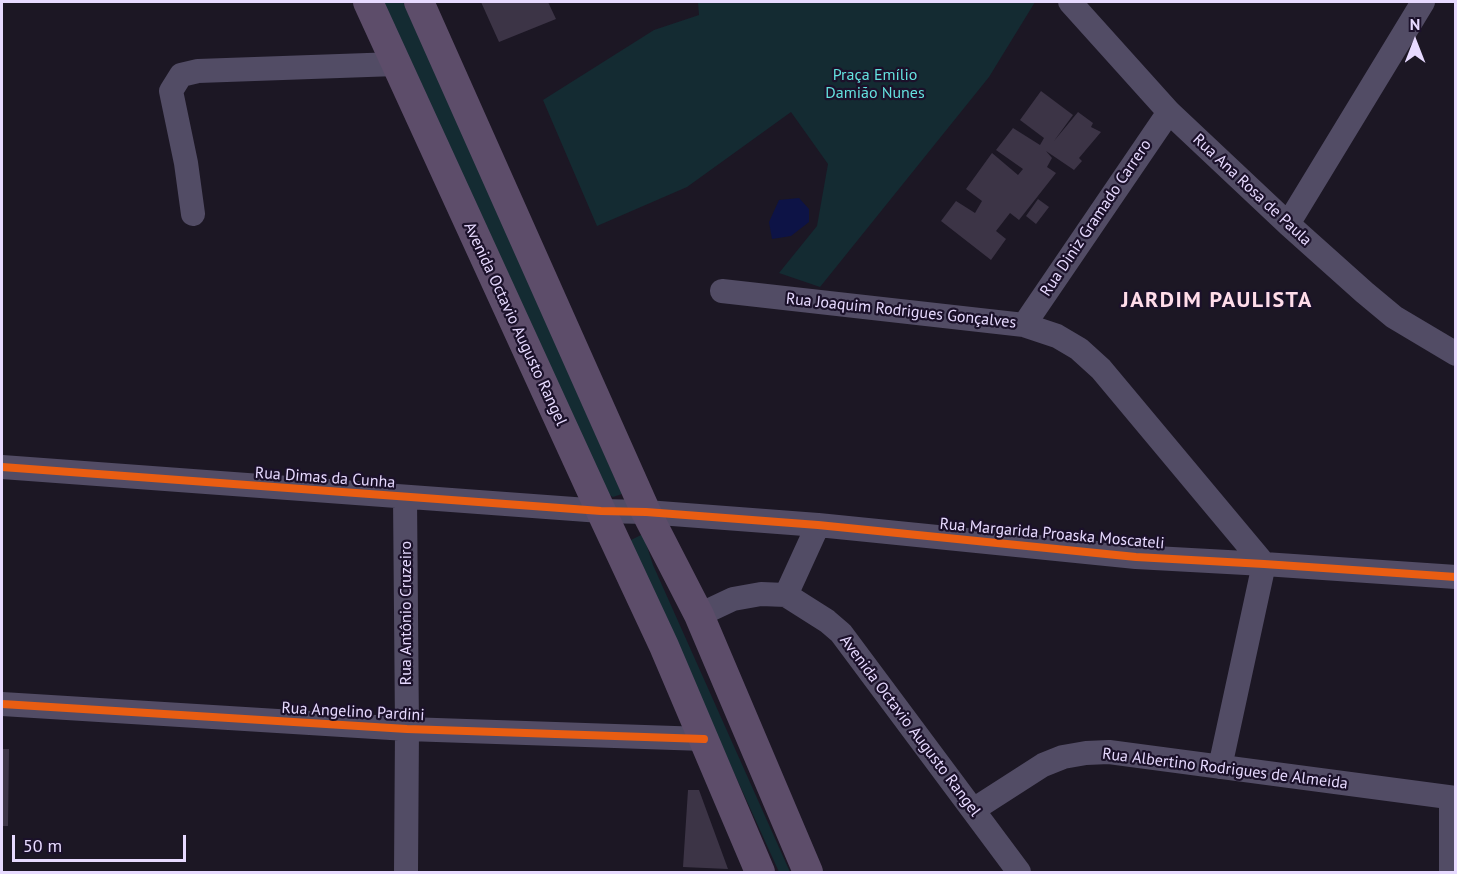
<!DOCTYPE html>
<html>
<head>
<meta charset="utf-8">
<style>
  body { margin:0 }
  #map { position:relative; width:1457px; height:874px; overflow:hidden; background:#1c1724; font-family:"PT Sans",sans-serif }
  canvas { display:block }
  .frame { position:absolute; inset:0; border:3px solid #e7daff; pointer-events:none }
  .north { position:absolute; left:1385px; top:12px; width:60px; height:60px; -webkit-text-stroke:4px #1b112a; paint-order:stroke; rotate:0deg; font-size:16px; font-weight:700; line-height:24px; text-align:center; color:#e7daff }
  .north::after { content:''; display:block; margin:auto; width:21px; height:27px; background:#e7daff; clip-path:polygon(50% 0,100% 100%,50% 72%,0 100%) }
  .scale { position:absolute; left:12px; top:835px; width:174px; height:27px; box-sizing:border-box; border:3px solid #e7daff; border-top:0; padding-left:8px; font-size:18px; line-height:21px; white-space:nowrap; color:#e7daff; -webkit-text-stroke:4px #1b112a; paint-order:stroke }
</style>
</head>
<body>
<div id="map">
<canvas width="1457" height="874"></canvas>
<div class="frame"></div>
<div class="north">N</div>
<div class="scale">50 m</div>
</div>
<script>
const context = document.querySelector('canvas').getContext('2d');
context.lineJoin = 'round';
function fillPath(path, color) { context.fillStyle = color; context.fill(path, 'evenodd'); }
const shape = rows => new Path2D(rows.map(r => 'M' + r).join(''));
function trace(path, color, width, dash) { context.strokeStyle = color; context.lineWidth = width; context.lineCap = dash ? 'butt' : 'round'; context.setLineDash(dash || []); context.stroke(path); }
function drawText(font, color, halo, rows, align = 'center') {
  context.font = font + ' "PT Sans",sans-serif'; context.lineWidth = 4.5; context.setLineDash([]); context.textBaseline = 'middle'; context.strokeStyle = halo; context.fillStyle = color; for (const [text, x, y, turn = 0] of rows) {
    context.save(); context.translate(x, y); context.rotate((+turn || 0) * Math.PI / 180); context.textAlign = isNaN(turn) ? turn : align; if (halo) context.strokeText(text, 0, 0); context.fillText(text, 0, 0); context.restore();
  }
}
const green = shape([
  [381,2,403,2,453,111,622,494,613,497,608,494],
  [698,2,1035,2,989,77,820,287,779,273,817,226,828,164,791,112,687,187,597,226,543,100,654,30,699,15],
  [643,534,653,565,790,872,779,872,629,541]
]);
const water = shape([
  [799,198,809,209,809,222,791,236,772,239,769,222,779,200]
]);
const building = shape([
  [481,2,548,2,556,19,499,42],
  [1041,91,1073,115,1054,141,1078,112,1093,123,1091,127,1101,132,1079,158,1082,161,1074,170,1046,151,1052,158,1047,167,1056,173,1019,220,1010,213,996,231,1006,239,991,260,941,221,956,201,975,213,982,201,966,189,992,153,1018,175,1023,169,996,150,1013,128,1040,145,1044,138,1020,120],
  [1038,199,1049,207,1036,224,1026,216],
  [2,749,9,749,8,826,2,826],
  [688,790,699,790,728,869,683,867]
]);
const minor = shape([
  [1070,2,1169,112,1288,224,1364,292,1394,317,1456,354],
  [193,214,186,163,171,91,181,75,198,71,396,64],
  [1288,224,1423,2],
  [722,291,1024,325,1057,336,1079,349,1101,369,1264,564,1220,767],
  [1024,325,1169,112],
  [2,467,601,511,646,512,818,525,1136,557,1264,564,1456,577],
  [405,497,407,729,406,872],
  [786,595,818,525],
  [699,615,733,599,761,594,786,595,827,621,841,633,1019,872],
  [2,704,407,729,704,739],
  [1451,798,1451,872],
  [973,810,1043,765,1063,757,1086,753,1109,752,1456,798]
]);
const major = shape([
  [368,2,601,511,664,646,760,872],
  [419,2,646,512,699,615,808,872]
]);
const cycleway = shape([
  [2,467,601,511,646,512,818,525,1136,557,1264,564,1456,577],
  [2,704,407,729,704,739]
]);
const parkNames = [
  ["Praça Emílio",875,75],
  ["Damião Nunes",875,93]
];
const streetNames = [
  ["Rua Ana Rosa de Paula",1252,190,43],
  ["Rua Diniz Gramado Carrero",1096,218,-56],
  ["Rua Joaquim Rodrigues Gonçalves",901,311,6],
  ["Avenida Octavio Augusto Rangel",515,324,65],
  ["Rua Dimas da Cunha",325,478,4],
  ["Rua Margarida Proaska Moscateli",1052,534,5],
  ["Rua Antônio Cruzeiro",406,613,-90],
  ["Rua Angelino Pardini",353,712,3],
  ["Avenida Octavio Augusto Rangel",910,726,53],
  ["Rua Albertino Rodrigues de Almeida",1225,769,7]
];
const districtNames = [
  ["JARDIM PAULISTA",1217,301]
];
fillPath(green, '#142b32');
fillPath(water, '#0d1346');
fillPath(building, '#3c3446');
trace(minor, '#524c65', 24);
trace(major, '#5d4d6a', 30);
trace(cycleway, '#e95d12', 8);
drawText('16px', '#64e1df', '#1b112a', parkNames);
drawText('16px', '#e7daff', '#1b112a', streetNames);
context.letterSpacing = '1.5px';
drawText('bold 22px', '#ffdcea', '#1b112a', districtNames);
context.letterSpacing = '0px';
</script>
</body>
</html>
